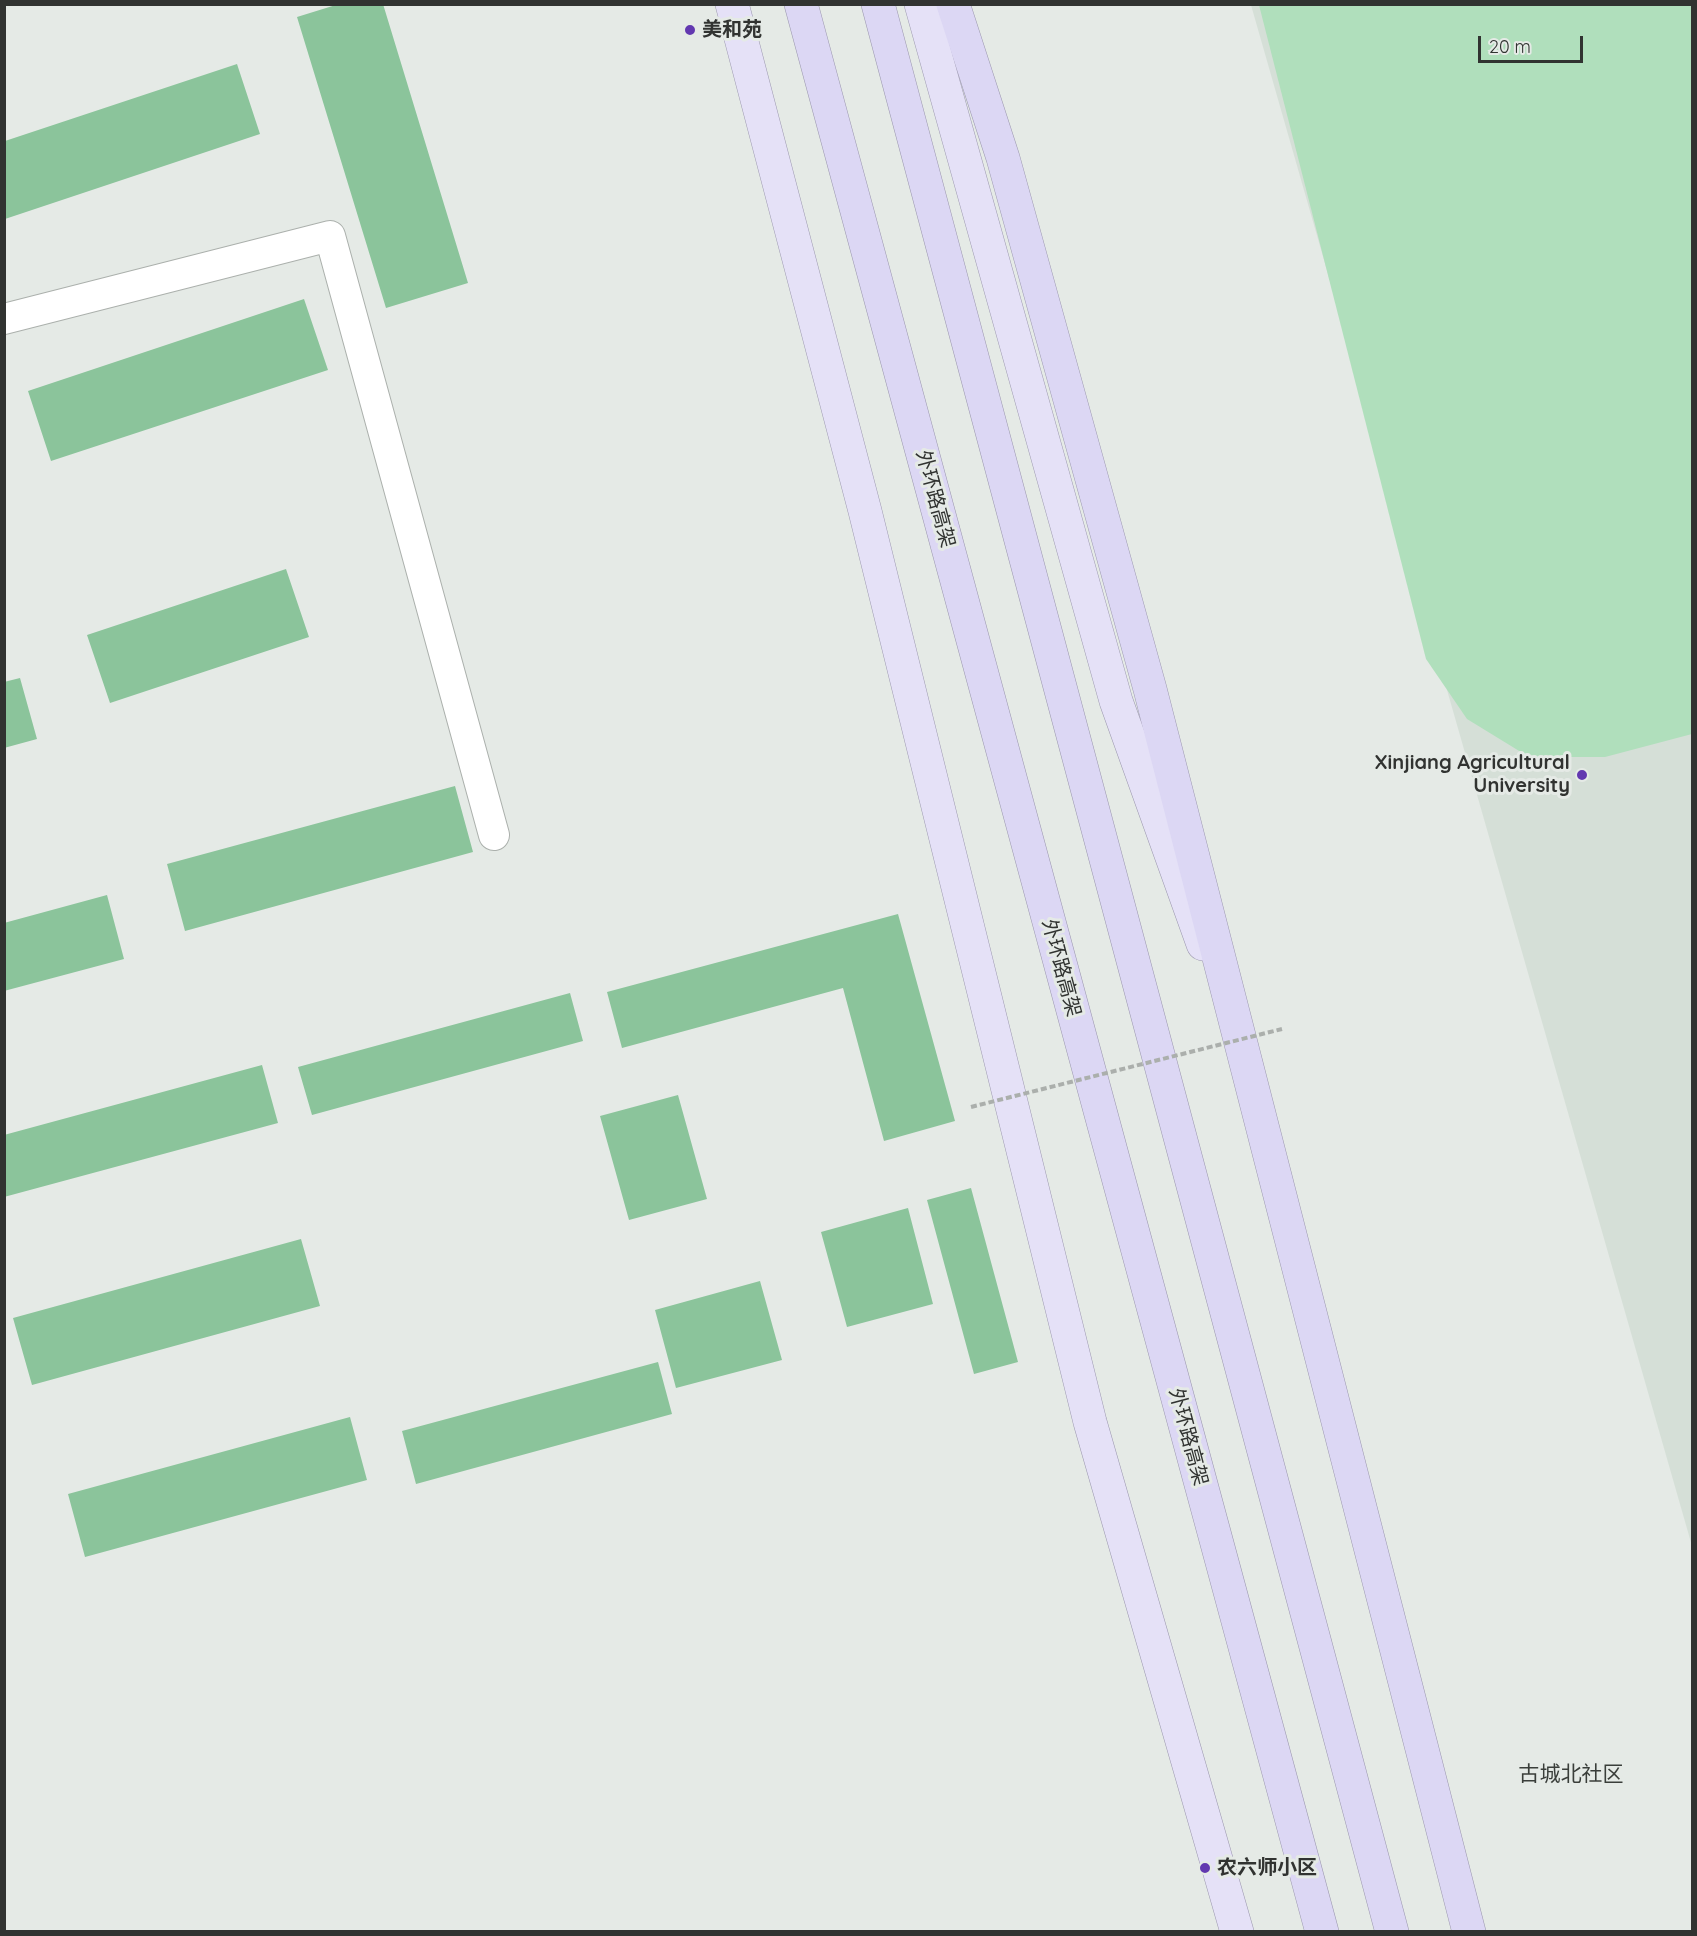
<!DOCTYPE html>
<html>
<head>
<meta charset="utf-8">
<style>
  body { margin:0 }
  #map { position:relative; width:1697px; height:1936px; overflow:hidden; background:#e5eae6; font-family:Quicksand,sans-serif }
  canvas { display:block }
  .frame { position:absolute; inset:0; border:6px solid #313331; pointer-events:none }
  .scale { position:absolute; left:1478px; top:36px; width:105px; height:27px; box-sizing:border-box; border:3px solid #313331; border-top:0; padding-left:8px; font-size:18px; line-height:21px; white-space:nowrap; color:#313331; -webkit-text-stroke:4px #e5eae6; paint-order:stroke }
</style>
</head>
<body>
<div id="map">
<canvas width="1697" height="1936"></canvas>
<div class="frame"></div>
<div class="scale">20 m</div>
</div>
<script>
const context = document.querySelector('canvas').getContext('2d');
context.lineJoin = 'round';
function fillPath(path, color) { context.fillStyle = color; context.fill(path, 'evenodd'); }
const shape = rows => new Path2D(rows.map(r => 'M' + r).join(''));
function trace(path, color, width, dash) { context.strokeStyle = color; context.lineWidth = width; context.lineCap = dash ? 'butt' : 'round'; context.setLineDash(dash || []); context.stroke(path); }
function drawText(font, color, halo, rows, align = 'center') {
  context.font = font + ' Quicksand,"Noto Sans SC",sans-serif'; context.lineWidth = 6; context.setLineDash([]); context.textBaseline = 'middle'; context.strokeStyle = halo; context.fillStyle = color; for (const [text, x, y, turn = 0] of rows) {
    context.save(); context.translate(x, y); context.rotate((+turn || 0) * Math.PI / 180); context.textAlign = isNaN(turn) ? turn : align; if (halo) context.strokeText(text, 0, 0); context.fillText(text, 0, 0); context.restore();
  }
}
const built = shape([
  [1251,5,1692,5,1692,1546]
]);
const green = shape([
  [1259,5,1692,5,1692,734,1605,757,1529,757,1467,719,1426,659]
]);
const building = shape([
  [339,4,383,4,468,283,386,308,297,17],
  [237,64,260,134,5,219,5,141],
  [304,299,328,370,51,461,28,391],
  [286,569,309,637,110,703,87,635],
  [20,678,37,739,4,748,4,682],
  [455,786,473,852,185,931,167,864],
  [107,895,124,959,4,991,4,923],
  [898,914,955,1121,884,1141,843,988,622,1048,607,992],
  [570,993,583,1041,312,1115,298,1067],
  [262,1065,278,1123,4,1197,4,1135],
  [678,1095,707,1199,629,1220,600,1116],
  [971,1188,1018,1362,974,1374,927,1200],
  [908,1208,933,1304,847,1327,821,1232],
  [301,1239,320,1306,32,1385,13,1318],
  [760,1281,782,1360,676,1388,655,1310],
  [658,1362,672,1414,416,1484,402,1431],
  [350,1417,367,1480,85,1557,68,1494]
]);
const minor = shape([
  [4,319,330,236,494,835]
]);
const primary = shape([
  [732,4,865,511,1090,1422,1237,1932],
  [921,4,1116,701,1203,944]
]);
const trunk = shape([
  [801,4,1322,1932],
  [878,4,1392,1932],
  [953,4,1003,158,1150,689,1469,1932]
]);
const pathBridge = shape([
  [971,1107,1282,1029]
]);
const markers = [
  [690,30,6,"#6238b0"],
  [1582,775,6,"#6238b0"],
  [1205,1868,6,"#6238b0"]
];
const poiNames = [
  ["美和苑",702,30],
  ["Xinjiang Agricultural",1570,763,"right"],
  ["University",1570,786,"right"],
  ["农六师小区",1217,1868]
];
const streetNames = [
  ["外环路高架",935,499,75],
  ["外环路高架",1061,968,75],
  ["外环路高架",1188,1437,75]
];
const neighbourhoodNames = [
  ["古城北社区",1571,1775]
];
fillPath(built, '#d5dfd7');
fillPath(green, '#b0dfbc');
fillPath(building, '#8bc49b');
trace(minor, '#abb0ac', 32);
trace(primary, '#9b97ae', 34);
trace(trunk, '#9b97ae', 34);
trace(minor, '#fff', 30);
trace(primary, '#e5e1f7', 33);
trace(trunk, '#dcd7f4', 33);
trace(pathBridge, '#abafac', 4, [6, 3]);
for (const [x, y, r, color] of markers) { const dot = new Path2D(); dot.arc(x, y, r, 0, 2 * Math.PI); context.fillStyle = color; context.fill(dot); trace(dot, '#e5eae6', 2); }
drawText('bold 20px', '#313331', '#e5eae6', poiNames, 'left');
drawText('20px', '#313331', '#e5eae6', streetNames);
drawText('21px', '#3a3e3a', '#e5eae6', neighbourhoodNames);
</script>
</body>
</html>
